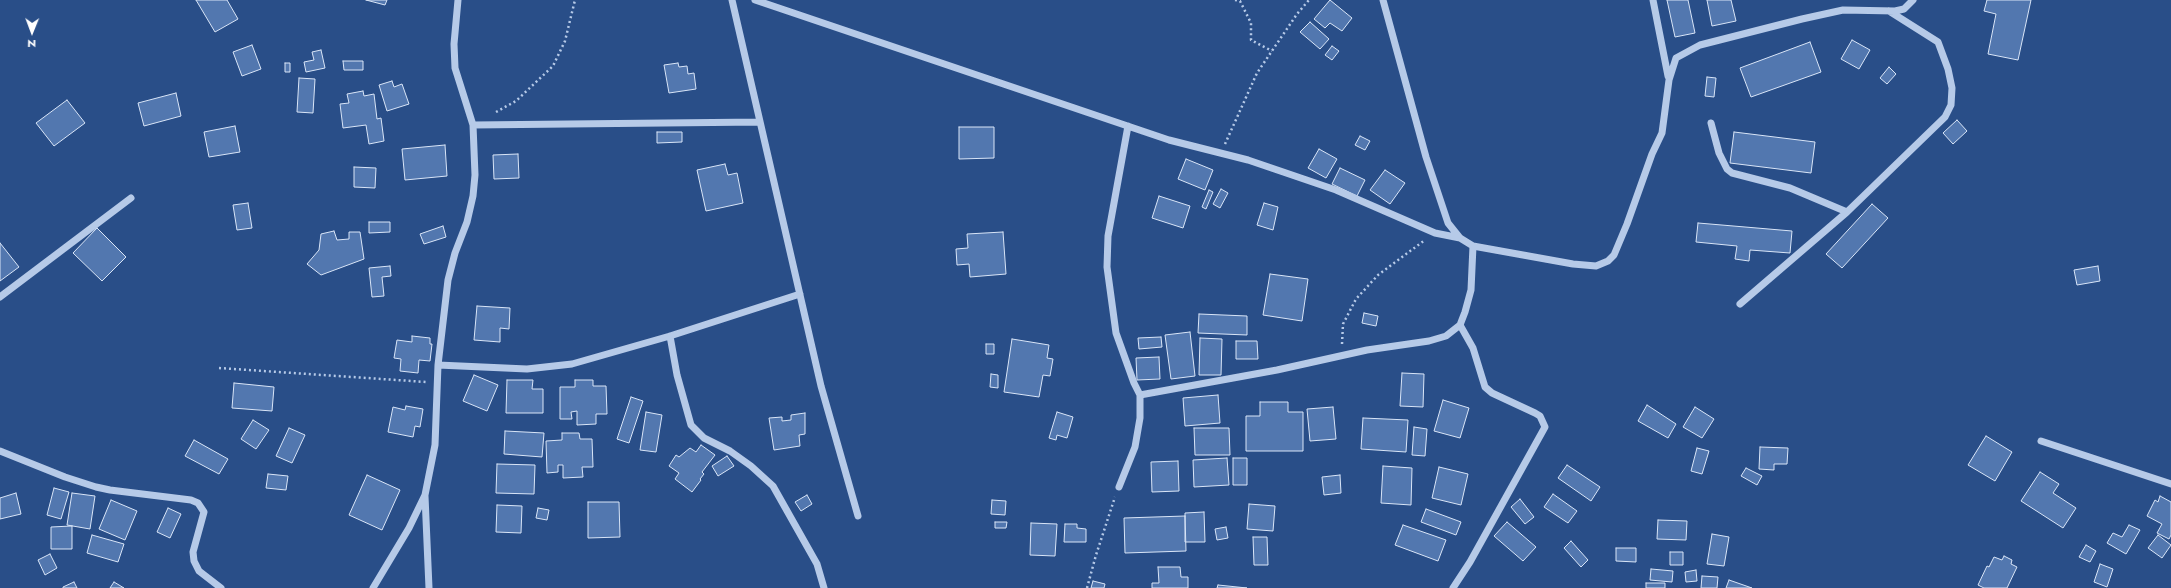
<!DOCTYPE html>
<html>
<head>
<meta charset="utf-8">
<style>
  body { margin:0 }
  #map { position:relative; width:2171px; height:588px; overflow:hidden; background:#294e88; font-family:Jost,sans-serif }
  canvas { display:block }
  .north { position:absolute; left:12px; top:12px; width:40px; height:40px; -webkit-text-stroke:3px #294e88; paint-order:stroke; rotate:181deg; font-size:11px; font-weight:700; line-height:16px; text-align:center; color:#fff }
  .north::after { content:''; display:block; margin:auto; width:14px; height:18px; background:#fff; clip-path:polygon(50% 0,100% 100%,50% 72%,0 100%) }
</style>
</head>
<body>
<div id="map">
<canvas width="2171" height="588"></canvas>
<div class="north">N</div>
</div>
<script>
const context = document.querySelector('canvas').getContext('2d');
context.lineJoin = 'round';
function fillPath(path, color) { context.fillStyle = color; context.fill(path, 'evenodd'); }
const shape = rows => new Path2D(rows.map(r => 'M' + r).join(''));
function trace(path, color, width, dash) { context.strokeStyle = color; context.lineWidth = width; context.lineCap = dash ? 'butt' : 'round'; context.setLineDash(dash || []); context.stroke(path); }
const building = shape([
  [196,0,227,0,238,19,215,32,196,0],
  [366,0,387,0,385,5,366,0],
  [1330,0,1352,18,1342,31,1330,23,1325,28,1314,19,1330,0],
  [1667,0,1688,0,1695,33,1675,37,1667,0],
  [1707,0,1731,0,1736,21,1712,26,1707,0],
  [1987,0,2031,0,2018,60,1988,54,1996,14,1984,11,1987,0],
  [1310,22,1329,39,1320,49,1300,32,1310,22],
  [1852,40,1870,50,1859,69,1841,59,1852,40],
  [1810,42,1821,72,1751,97,1740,68,1810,42],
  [252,45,261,69,242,76,233,52,252,45],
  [1332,46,1339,51,1332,60,1325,55,1332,46],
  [321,50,325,68,306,72,304,62,314,60,312,52,321,50],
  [343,61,363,61,363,70,344,70,343,61],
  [285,63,290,63,290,72,285,72,285,63],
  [678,63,679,67,687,66,688,74,694,73,696,89,669,93,664,65,678,63],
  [1889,67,1896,74,1887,84,1880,78,1889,67],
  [1707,77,1716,78,1714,97,1705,96,1707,77],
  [299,78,315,79,313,113,297,112,299,78],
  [392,81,394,87,402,84,409,104,387,111,379,85,392,81],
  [363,91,364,96,374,94,377,119,381,118,384,141,369,144,366,125,343,128,340,104,349,103,347,94,363,91],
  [176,93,181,116,144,126,138,103,176,93],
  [67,100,85,123,54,146,36,123,67,100],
  [1957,120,1967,131,1953,144,1943,133,1957,120],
  [235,126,240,152,209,157,204,132,235,126],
  [959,127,994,127,994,158,959,159,959,127],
  [657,132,682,132,682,142,657,143,657,132],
  [1734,132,1815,142,1811,173,1730,163,1734,132],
  [1360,136,1370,141,1365,150,1355,145,1360,136],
  [445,145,447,176,405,180,402,149,445,145],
  [1319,149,1337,159,1326,178,1308,168,1319,149],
  [518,154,519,178,494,179,493,155,518,154],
  [1186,159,1213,170,1205,190,1178,179,1186,159],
  [725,164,728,175,737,173,743,203,706,211,697,170,725,164],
  [354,167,376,168,375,188,354,187,354,167],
  [1340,168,1365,180,1357,196,1332,184,1340,168],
  [1385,170,1405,183,1390,204,1370,190,1385,170],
  [1221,189,1228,193,1220,208,1213,204,1221,189],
  [1209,190,1213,192,1206,209,1202,207,1209,190],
  [1159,196,1190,206,1183,228,1152,218,1159,196],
  [248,203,252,228,237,230,233,205,248,203],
  [1264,203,1278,207,1273,230,1257,225,1264,203],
  [1872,204,1888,218,1842,268,1826,254,1872,204],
  [369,222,390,222,390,232,369,233,369,222],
  [1698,223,1792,231,1790,253,1750,250,1749,261,1735,259,1737,246,1696,242,1698,223],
  [443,226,446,237,424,244,420,234,443,226],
  [97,228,126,257,102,281,73,253,97,228],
  [334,231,337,240,349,239,349,232,360,232,364,259,321,275,307,264,319,250,321,234,334,231],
  [1003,232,1006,274,970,277,969,264,957,265,956,249,968,248,967,234,1003,232],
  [0,243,19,267,0,281,0,243],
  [390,266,391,276,382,277,384,296,372,297,369,268,390,266],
  [2098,266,2100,281,2077,285,2074,270,2098,266],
  [1270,274,1308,279,1302,321,1263,315,1270,274],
  [477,306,510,308,509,329,500,328,500,342,474,340,477,306],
  [1364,313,1378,316,1376,326,1362,323,1364,313],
  [1199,314,1247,316,1247,335,1198,333,1199,314],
  [1190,332,1195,376,1171,379,1165,335,1190,332],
  [412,336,430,338,430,344,432,344,430,361,419,360,418,373,400,371,401,359,394,358,397,340,412,342,412,336],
  [1161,337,1162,347,1139,349,1138,338,1161,337],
  [1200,338,1222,339,1221,375,1199,375,1200,338],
  [1012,339,1049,345,1047,358,1053,359,1050,376,1043,375,1039,397,1004,392,1012,339],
  [1236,341,1257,341,1258,359,1236,359,1236,341],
  [986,344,994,344,994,354,986,354,986,344],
  [1159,357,1160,379,1137,380,1136,358,1159,357],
  [1402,373,1424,374,1423,407,1400,406,1402,373],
  [991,374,998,375,998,388,990,387,991,374],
  [474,375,498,385,487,411,463,401,474,375],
  [507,380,533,380,532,389,543,389,543,413,506,413,507,380],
  [575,380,593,380,593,386,606,386,607,414,596,414,596,424,577,425,577,411,571,412,572,419,560,419,560,387,575,387,575,380],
  [234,383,274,387,272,411,232,408,234,383],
  [1218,395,1220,423,1185,426,1183,398,1218,395],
  [631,397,643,401,629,443,617,439,631,397],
  [1443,400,1469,408,1460,438,1434,431,1443,400],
  [1260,402,1288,402,1288,412,1303,412,1303,451,1246,451,1246,416,1260,416,1260,402],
  [1647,405,1676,424,1668,438,1638,421,1647,405],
  [406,406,423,409,420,427,415,426,413,437,388,432,393,407,405,410,406,406],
  [1333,407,1336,439,1310,441,1307,409,1333,407],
  [1695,407,1714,419,1702,438,1683,427,1695,407],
  [646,412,662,415,656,452,640,450,646,412],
  [1057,412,1073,417,1067,438,1057,435,1056,440,1049,438,1057,412],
  [805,413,805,434,799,435,800,446,774,450,769,418,782,417,782,421,791,420,791,415,805,413],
  [1363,418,1408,420,1406,452,1361,449,1363,418],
  [253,420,269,430,256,449,241,439,253,420],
  [1414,427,1427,429,1425,456,1412,455,1414,427],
  [289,428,305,435,292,463,276,456,289,428],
  [1194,428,1229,428,1230,455,1195,455,1194,428],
  [505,431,544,433,542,457,504,454,505,431],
  [562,433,579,433,580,439,592,439,593,467,582,467,583,477,563,478,563,465,558,465,558,472,547,473,546,441,562,440,562,433],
  [1986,436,2012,452,1995,481,1968,465,1986,436],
  [194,440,228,459,219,474,185,456,194,440],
  [701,445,715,455,702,472,704,474,700,479,701,480,692,492,675,479,679,473,669,466,676,455,679,457,690,448,696,452,701,445],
  [1760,447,1788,448,1787,464,1774,464,1774,470,1759,469,1760,447],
  [1697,448,1709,451,1702,474,1691,471,1697,448],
  [727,456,734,466,718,476,712,466,727,456],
  [1227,458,1229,485,1194,487,1193,460,1227,458],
  [1233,458,1247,458,1247,485,1233,485,1233,458],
  [1178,461,1179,491,1152,492,1151,462,1178,461],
  [497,464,535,465,534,494,496,493,497,464],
  [1567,465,1600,487,1591,501,1558,478,1567,465],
  [1383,466,1412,468,1411,505,1381,503,1383,466],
  [1439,467,1468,474,1461,505,1432,498,1439,467],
  [1746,468,1762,476,1757,485,1741,476,1746,468],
  [2040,472,2059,484,2053,493,2076,508,2063,528,2021,501,2040,472],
  [268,474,288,476,286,490,266,488,268,474],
  [367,475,400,490,382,530,349,515,367,475],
  [1340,475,1341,493,1324,495,1322,477,1340,475],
  [54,488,69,492,61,519,47,515,54,488],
  [16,493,21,514,0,519,0,498,16,493],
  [72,493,95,496,90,529,67,525,72,493],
  [1553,494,1577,511,1568,523,1544,507,1553,494],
  [807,495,812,504,801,511,795,502,807,495],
  [2160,496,2171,502,2171,535,2169,539,2157,533,2162,524,2147,516,2155,500,2158,502,2160,496],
  [1520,499,1534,517,1525,524,1511,507,1520,499],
  [111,500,137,511,125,540,99,529,111,500],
  [992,500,1006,501,1005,515,991,514,992,500],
  [588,502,619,502,620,537,588,538,588,502],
  [1249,504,1275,506,1273,531,1247,529,1249,504],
  [497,505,522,506,521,533,496,532,497,505],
  [168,508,181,514,170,538,157,532,168,508],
  [538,508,549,510,547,520,536,518,538,508],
  [1426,509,1461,522,1456,535,1421,522,1426,509],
  [1204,512,1205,542,1185,542,1185,513,1204,512],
  [1185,516,1186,551,1125,553,1124,518,1185,516],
  [1658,520,1687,521,1686,540,1657,539,1658,520],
  [995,522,1007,522,1006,528,995,528,995,522],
  [1507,522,1536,547,1523,561,1494,536,1507,522],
  [1031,523,1057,524,1055,556,1030,555,1031,523],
  [1065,524,1077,524,1077,528,1086,529,1086,542,1064,542,1065,524],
  [1403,525,1446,540,1438,561,1395,545,1403,525],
  [2129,525,2140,530,2126,554,2107,543,2113,533,2122,537,2129,525],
  [72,526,72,549,51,549,51,527,72,526],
  [1226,527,1228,538,1217,540,1215,529,1226,527],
  [1712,534,1729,537,1724,566,1707,564,1712,534],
  [92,535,124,544,118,562,87,553,92,535],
  [2158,535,2171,545,2162,558,2148,548,2158,535],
  [1253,537,1267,537,1268,565,1254,565,1253,537],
  [1571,541,1588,560,1581,567,1564,548,1571,541],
  [2086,545,2096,551,2090,562,2079,557,2086,545],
  [1616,548,1636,548,1636,562,1616,561,1616,548],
  [1670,552,1683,552,1683,565,1670,565,1670,552],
  [50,554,57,568,45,575,38,560,50,554],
  [2004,556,2012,560,2011,564,2017,567,2007,588,1984,588,1978,585,1987,566,1989,567,1994,557,2002,560,2004,556],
  [2100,564,2113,569,2107,587,2094,582,2100,564],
  [1158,567,1180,567,1181,577,1188,577,1188,588,1152,588,1152,583,1159,583,1158,567],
  [1651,569,1673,571,1672,582,1650,580,1651,569],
  [1696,570,1697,581,1686,582,1685,572,1696,570],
  [1702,576,1718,577,1717,588,1701,588,1702,576],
  [1729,580,1752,588,1726,588,1729,580],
  [1093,581,1105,584,1104,588,1091,588,1093,581],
  [74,582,77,588,63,588,63,587,74,582],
  [114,582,124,588,110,588,114,582],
  [1646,583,1665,583,1665,588,1646,588,1646,583],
  [1218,585,1247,588,1217,588,1218,585]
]);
const path = shape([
  [1235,0,1240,1,1251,23,1251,40,1272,51],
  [496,112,516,101,553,66,565,41,575,0],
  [1225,144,1257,73,1297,14,1309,0],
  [1342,344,1343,324,1356,299,1378,275,1425,240],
  [219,368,426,382],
  [1087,588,1096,555,1115,497]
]);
const minor = shape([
  [732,0,821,386,858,516],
  [755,0,1169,140,1248,160,1336,190,1435,233,1460,238],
  [1383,0,1426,157,1448,223,1460,238,1473,246,1573,264,1596,266,1608,261,1614,255,1627,224,1652,154,1662,133,1669,80,1676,58,1700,45,1802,19,1843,10,1895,11,1904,9,1913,0],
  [1653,0,1668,76],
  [1711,123,1719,153,1727,169,1732,173,1790,188,1847,212],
  [473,125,760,122],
  [0,297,131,198],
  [1740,304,1847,212,1945,117,1951,105,1952,88,1948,69,1938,42,1889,11],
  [670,336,677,375,691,425,704,438,730,451,751,466,773,486,817,564,824,588],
  [438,365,527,369,572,364,670,336,800,294],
  [1140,395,1277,370,1367,350,1429,341,1446,336,1460,325,1465,312,1471,290,1473,246],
  [2041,441,2171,484],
  [0,451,65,477,96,487,110,490,191,500,198,503,204,512,193,552,194,561,199,571,221,588],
  [1119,487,1135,447,1140,418,1140,395,1134,383,1116,333,1107,267,1108,236,1128,126],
  [425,496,429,588],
  [373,588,409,528,425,495,435,445,438,365,448,280,455,253,467,222,473,196,475,175,473,125,455,68,454,44,458,0],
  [1453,588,1470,562,1545,427,1540,416,1535,413,1492,393,1485,387,1473,348,1460,325]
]);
fillPath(building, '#5277af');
trace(building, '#d9e5f7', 1);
trace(path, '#b6cae8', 2.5, [2, 3]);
trace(minor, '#b6cae8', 7);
</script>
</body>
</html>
